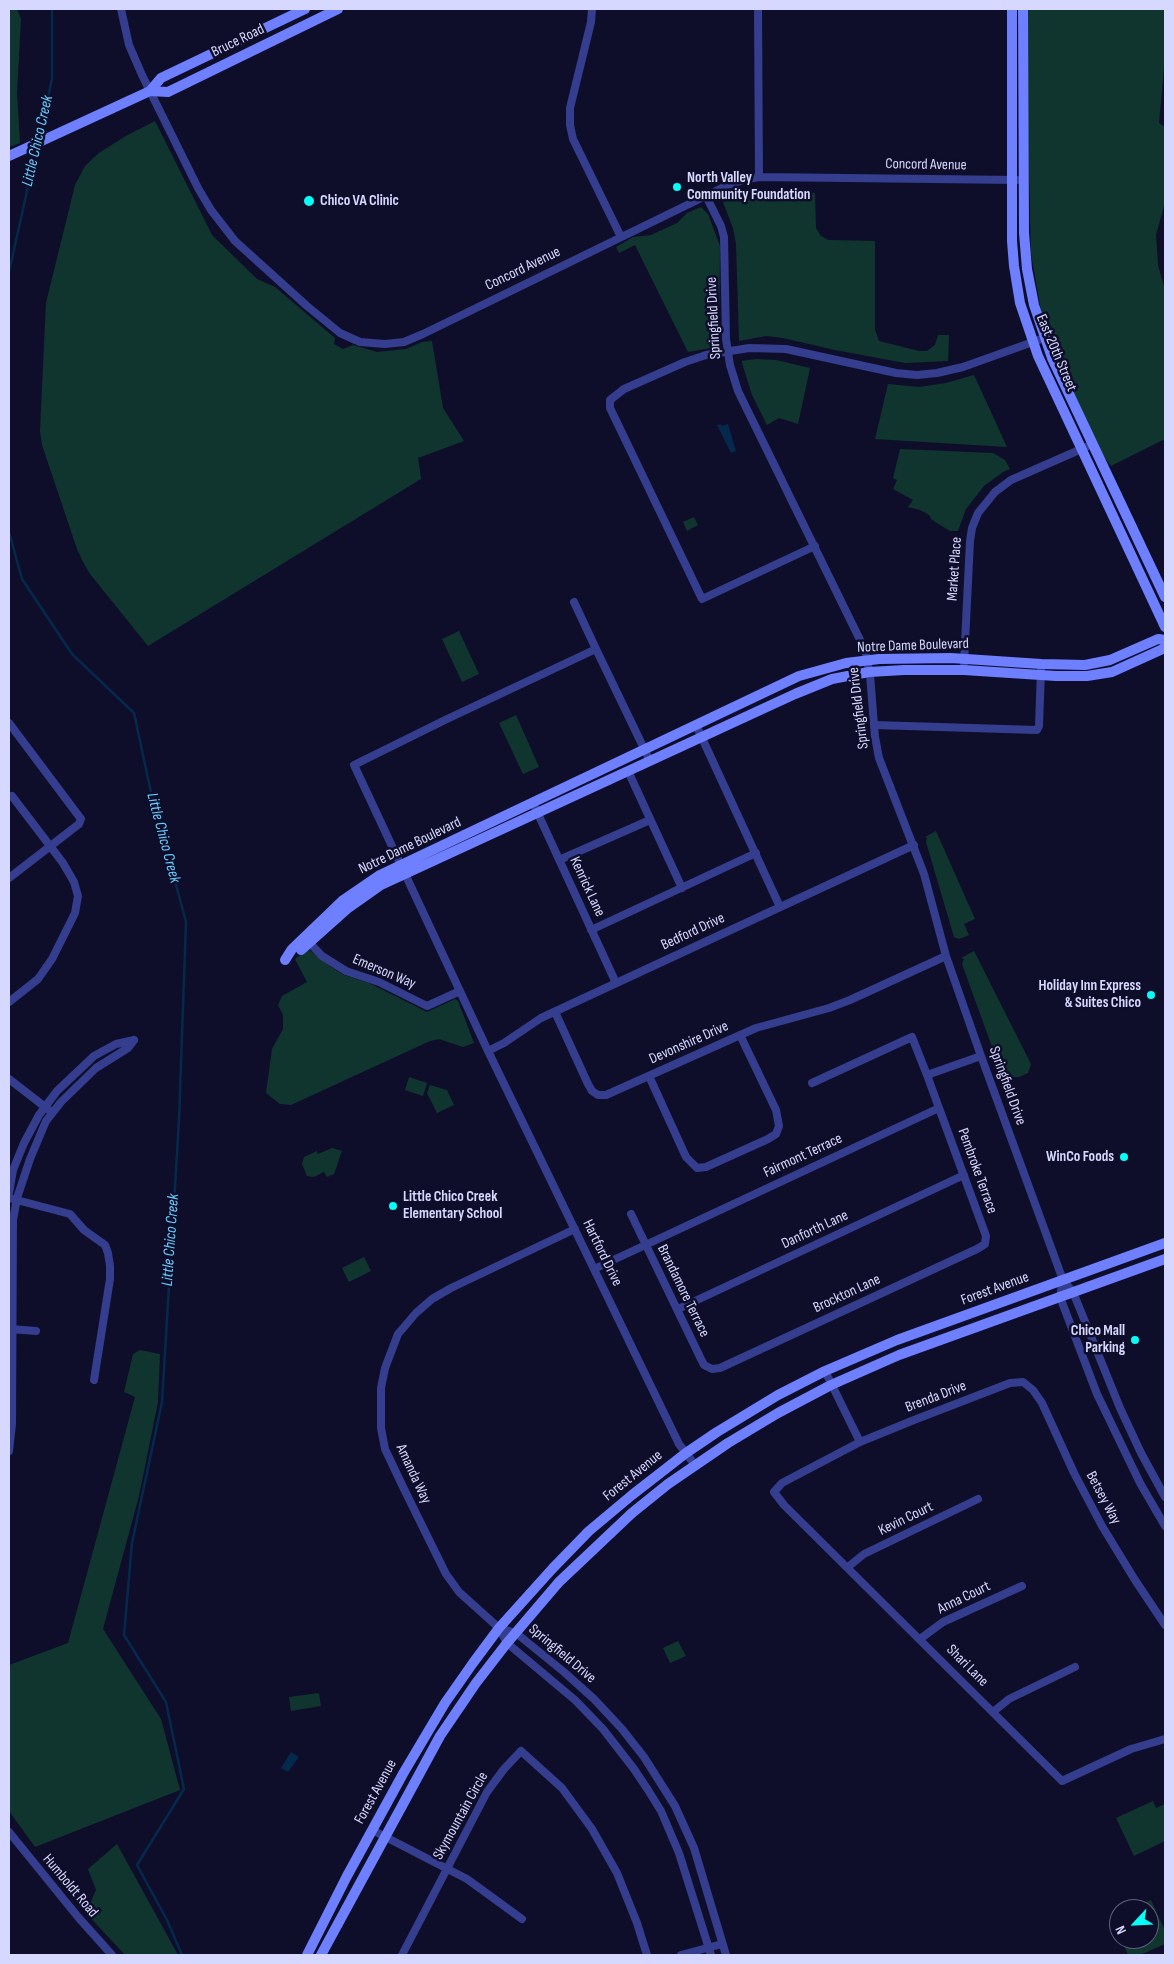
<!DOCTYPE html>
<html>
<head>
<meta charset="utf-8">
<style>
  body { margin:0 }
  #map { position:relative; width:1174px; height:1964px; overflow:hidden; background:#0f0e2a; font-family:"Sofia Sans Condensed",sans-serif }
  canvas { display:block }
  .frame { position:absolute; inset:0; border:10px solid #d7d8ff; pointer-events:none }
  .north { position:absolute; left:1109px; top:1899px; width:50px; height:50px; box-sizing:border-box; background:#0f0e2a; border:1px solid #5f5f7f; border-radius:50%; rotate:245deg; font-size:14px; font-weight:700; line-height:20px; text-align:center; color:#d7d8ff }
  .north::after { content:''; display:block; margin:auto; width:18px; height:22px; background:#03fff5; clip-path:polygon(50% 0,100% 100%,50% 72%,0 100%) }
</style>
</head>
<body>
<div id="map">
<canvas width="1174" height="1964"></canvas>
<div class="frame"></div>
<div class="north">N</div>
</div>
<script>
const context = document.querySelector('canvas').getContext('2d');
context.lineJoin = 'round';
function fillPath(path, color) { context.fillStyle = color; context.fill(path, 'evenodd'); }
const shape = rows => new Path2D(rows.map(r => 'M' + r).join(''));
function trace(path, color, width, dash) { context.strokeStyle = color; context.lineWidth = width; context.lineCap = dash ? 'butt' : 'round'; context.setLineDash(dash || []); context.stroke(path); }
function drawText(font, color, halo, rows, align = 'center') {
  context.font = font + ' "Sofia Sans Condensed",sans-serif'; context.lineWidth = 5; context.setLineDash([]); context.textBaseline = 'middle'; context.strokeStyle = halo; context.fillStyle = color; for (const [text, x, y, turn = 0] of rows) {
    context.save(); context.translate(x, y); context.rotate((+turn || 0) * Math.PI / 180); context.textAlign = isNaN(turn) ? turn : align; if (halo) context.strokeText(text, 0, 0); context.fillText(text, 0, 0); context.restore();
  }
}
const green = shape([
  [9,9,17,9,21,19,17,93,20,143,9,147],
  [1025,9,1165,9,1165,55,1159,123,1165,127,1165,202,1156,235,1158,265,1165,290,1165,439,1111,466,1100,451,1051,344,1041,311,1031,253],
  [155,121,212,235,257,279,275,287,335,338,334,344,343,349,353,345,377,352,406,349,422,342,432,341,443,408,464,441,418,458,421,479,148,646,90,574,83,562,77,549,42,445,40,431,46,303,75,185,85,166,99,153,124,137],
  [746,192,815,193,816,228,821,236,828,240,875,241,875,330,879,341,919,351,927,351,935,345,938,335,949,335,948,361,905,363,835,350,783,338,766,336,739,341,736,244,733,228,723,202],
  [701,207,708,214,720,246,719,343,716,347,688,352,635,245,619,253,616,247,633,237,651,235,677,223,687,213],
  [756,359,776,360,810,368,798,424,779,418,767,425,752,395,742,363,742,361],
  [974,375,1007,447,875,439,888,384,919,387,946,383],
  [900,449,993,453,1005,460,1010,469,1003,472,984,486,966,509,958,531,950,531,932,520,929,515,920,510,908,507,913,500,893,489,897,480,893,478],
  [694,517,698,525,687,531,683,522],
  [459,631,479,674,462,682,442,639],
  [516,715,539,767,523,774,499,723],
  [936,831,975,919,964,924,969,935,959,939,954,937,926,842,927,838,925,837],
  [308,949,331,967,344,975,369,983,427,1012,455,999,458,1001,474,1043,463,1047,439,1039,430,1041,291,1105,280,1104,266,1093,272,1049,283,1029,283,1015,278,1005,282,996,307,982,295,959],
  [974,951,1031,1064,1028,1073,1019,1077,1009,1077,1004,1080,962,964,964,959,961,958],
  [409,1077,427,1083,423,1096,405,1090],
  [430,1085,447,1090,454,1105,437,1113,427,1093],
  [332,1148,342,1151,334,1174,327,1177,324,1172,314,1177,307,1176,302,1164,304,1157,317,1151,318,1154],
  [364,1257,371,1271,349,1282,342,1268],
  [140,1350,160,1354,158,1402,139,1496,103,1629,161,1719,180,1790,35,1847,9,1811,9,1665,68,1643,135,1397,124,1392,133,1354],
  [678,1641,686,1656,670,1663,663,1648],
  [319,1693,321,1706,291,1711,289,1697],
  [1153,1801,1156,1808,1165,1804,1165,1841,1134,1856,1116,1818],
  [117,1844,178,1955,125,1955,86,1913,96,1890,88,1869],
  [1151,1900,1165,1931,1165,1944,1140,1955,1128,1955,1121,1939,1149,1939,1149,1909,1131,1909]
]);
const water = shape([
  [721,424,721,426,728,424,736,451,731,453,717,425],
  [291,1752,299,1757,288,1772,281,1768]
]);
const stream = shape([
  [39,138,52,79,52,9],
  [9,272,37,146],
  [9,532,22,579,72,654,134,713,150,788,186,922,179,1120,162,1402,132,1543,124,1635,166,1702,184,1789,137,1865,167,1920,182,1955]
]);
const street = shape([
  [121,9,129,45,142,75,198,188,211,210,235,241,307,306,340,333,360,342,385,344,404,342,423,334,728,185,743,180,759,177,1017,180],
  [592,9,591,22,570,108,570,125,573,139,621,237],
  [758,9,759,177],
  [706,196,721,226,724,237,726,339,730,365,738,391,865,650,870,675,875,737,879,758,924,874,946,956,981,1056,1063,1280,1073,1292,1120,1408,1141,1453,1165,1497],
  [815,546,702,599,610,408,610,400,624,389,685,362,706,355,749,348,786,349,896,373,917,375,937,373,963,367,1044,338],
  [574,602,596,649],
  [964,663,970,541,972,528,978,513,995,492,1011,480,1086,447],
  [9,723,81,819,79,824,9,878],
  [696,725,780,907],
  [874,725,1037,730,1039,726,1041,670],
  [650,761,596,649,445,720,354,765,488,1051,679,1444,695,1465],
  [628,771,682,888],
  [533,803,616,983],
  [559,860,650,820],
  [591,930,756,853],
  [307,940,322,956,346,971,379,982,427,1006,460,991],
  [9,1002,38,979,52,959,75,913,78,896,74,882,63,863,12,796],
  [555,1012,588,1084,592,1091,598,1095,606,1095,756,1028,829,1008,850,1000,946,956],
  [488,1051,504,1043,541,1018,914,845],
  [649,1076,686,1157,697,1168,706,1167,768,1139,776,1134,779,1126,776,1110,740,1035],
  [9,1079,49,1110],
  [812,1083,912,1037,927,1075],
  [9,1193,13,1170,24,1143,39,1115,57,1091,94,1056,116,1044,134,1040],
  [9,1198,70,1214,84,1230,105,1245,108,1253,110,1266,110,1279,94,1380],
  [631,1214,700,1357,704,1365,712,1369,720,1368,977,1249,985,1244,986,1236,939,1108],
  [575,1229,451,1288,432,1299,416,1313,398,1334,385,1368,381,1388,381,1428,385,1449,404,1489,446,1574,459,1592,499,1628,507,1643,575,1700,603,1729,634,1769,648,1790,661,1811,679,1853,711,1955],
  [594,1269,939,1108,927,1075,981,1056],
  [1063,1280,1060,1297,1097,1394,1140,1483,1165,1526],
  [678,1309,964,1175],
  [10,1329,36,1331],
  [825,1371,860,1442],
  [9,1451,12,1424,13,1220,17,1198,30,1159,46,1121,61,1102,96,1068,128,1048,134,1040],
  [848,1567,864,1554,978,1499],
  [1165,1625,1135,1580,1102,1526,1074,1473,1042,1403,1033,1390,1023,1382,1010,1383,914,1420,860,1442,782,1483,774,1492,784,1505,1062,1781,1131,1749,1165,1739],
  [499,1628,516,1633,564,1672,594,1699,622,1729,644,1757,675,1806,694,1848,726,1955],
  [920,1639,943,1622,1022,1586],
  [993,1712,1009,1699,1075,1667],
  [372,1830,467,1879,522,1919],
  [9,1832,78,1917,112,1955],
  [402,1955,487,1792,504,1769,521,1751,562,1788,592,1829,617,1873,637,1923,647,1955],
  [681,1955,722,1944]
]);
const secondary = shape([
  [1012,9,1012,241,1014,266,1020,303,1038,356,1165,627],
  [1023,9,1024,233,1027,269,1034,305,1052,358,1165,597],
  [150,91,161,78,305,9],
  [9,156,150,91,168,92,338,9],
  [301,950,347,909,381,885,795,694,832,679,869,672,904,670,964,670,1056,676,1087,676,1112,672,1165,648],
  [285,960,292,949,342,901,380,875,799,676,846,663,879,659,951,658,1041,664,1085,665,1110,660,1158,639,1165,640],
  [307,1955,347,1876,404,1772,445,1703,473,1663,499,1628,553,1568,589,1531,632,1495,686,1453,717,1432,778,1395,825,1371,897,1340,1165,1243],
  [321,1955,440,1736,476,1683,507,1643,559,1582,632,1513,668,1484,728,1443,778,1413,831,1385,899,1355,1165,1259]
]);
const markers = [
  [677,187,5,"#03fff5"],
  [309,201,6,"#03fff5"],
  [1151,995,5,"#03fff5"],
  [1124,1157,5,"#03fff5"],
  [393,1206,5,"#03fff5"],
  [1135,1340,5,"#03fff5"]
];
const streetNames = [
  ["Bruce Road",238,41,-26],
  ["Concord Avenue",926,165,1],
  ["Concord Avenue",523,269,-26],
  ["Springfield Drive",714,318,-93],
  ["East 20th Street",1056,353,67],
  ["Market Place",955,569,-86],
  ["Notre Dame Boulevard",913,646,-2],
  ["Springfield Drive",859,708,-97],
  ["Notre Dame Boulevard",410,846,-26],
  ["Kenrick Lane",587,887,65],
  ["Bedford Drive",693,932,-25],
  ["Emerson Way",384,972,23],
  ["Devonshire Drive",689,1043,-24],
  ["Springfield Drive",1007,1086,70],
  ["Fairmont Terrace",803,1156,-25],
  ["Pembroke Terrace",977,1171,70],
  ["Danforth Lane",815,1230,-25],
  ["Hartford Drive",602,1253,64],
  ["Forest Avenue",995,1289,-20],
  ["Brandamore Terrace",683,1291,64],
  ["Brockton Lane",847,1294,-25],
  ["Brenda Drive",936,1397,-21],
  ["Amanda Way",413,1474,65],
  ["Forest Avenue",633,1476,-39],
  ["Betsey Way",1103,1498,62],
  ["Kevin Court",906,1519,-26],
  ["Anna Court",964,1598,-26],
  ["Springfield Drive",562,1654,40],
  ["Shari Lane",967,1666,45],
  ["Forest Avenue",376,1792,-61],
  ["Skymountain Circle",461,1816,-61],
  ["Humboldt Road",70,1886,50]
];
const poiNames = [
  ["North Valley",687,178],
  ["Community Foundation",687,195],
  ["Chico VA Clinic",320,201],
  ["Holiday Inn Express",1141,986,"right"],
  ["& Suites Chico",1141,1003,"right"],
  ["WinCo Foods",1114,1157,"right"],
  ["Little Chico Creek",403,1197],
  ["Elementary School",403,1214],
  ["Chico Mall",1125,1331,"right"],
  ["Parking",1125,1348,"right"]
];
const waterNames = [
  ["Little Chico Creek",38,141,-77],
  ["Little Chico Creek",163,838,75],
  ["Little Chico Creek",171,1240,-86]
];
fillPath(green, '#10352f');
fillPath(water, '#05294c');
trace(stream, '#05294c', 2.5);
trace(street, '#343d8e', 8);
trace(secondary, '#6e7fff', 10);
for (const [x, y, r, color] of markers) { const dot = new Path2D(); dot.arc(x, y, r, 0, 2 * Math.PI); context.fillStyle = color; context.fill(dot); trace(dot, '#0f0e2a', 2); }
drawText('15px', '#d7d8ff', '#0f0e2a', streetNames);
drawText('bold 15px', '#d7d8ff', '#0f0e2a', poiNames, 'left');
drawText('italic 16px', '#65cdff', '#0f0e2a', waterNames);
</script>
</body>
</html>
